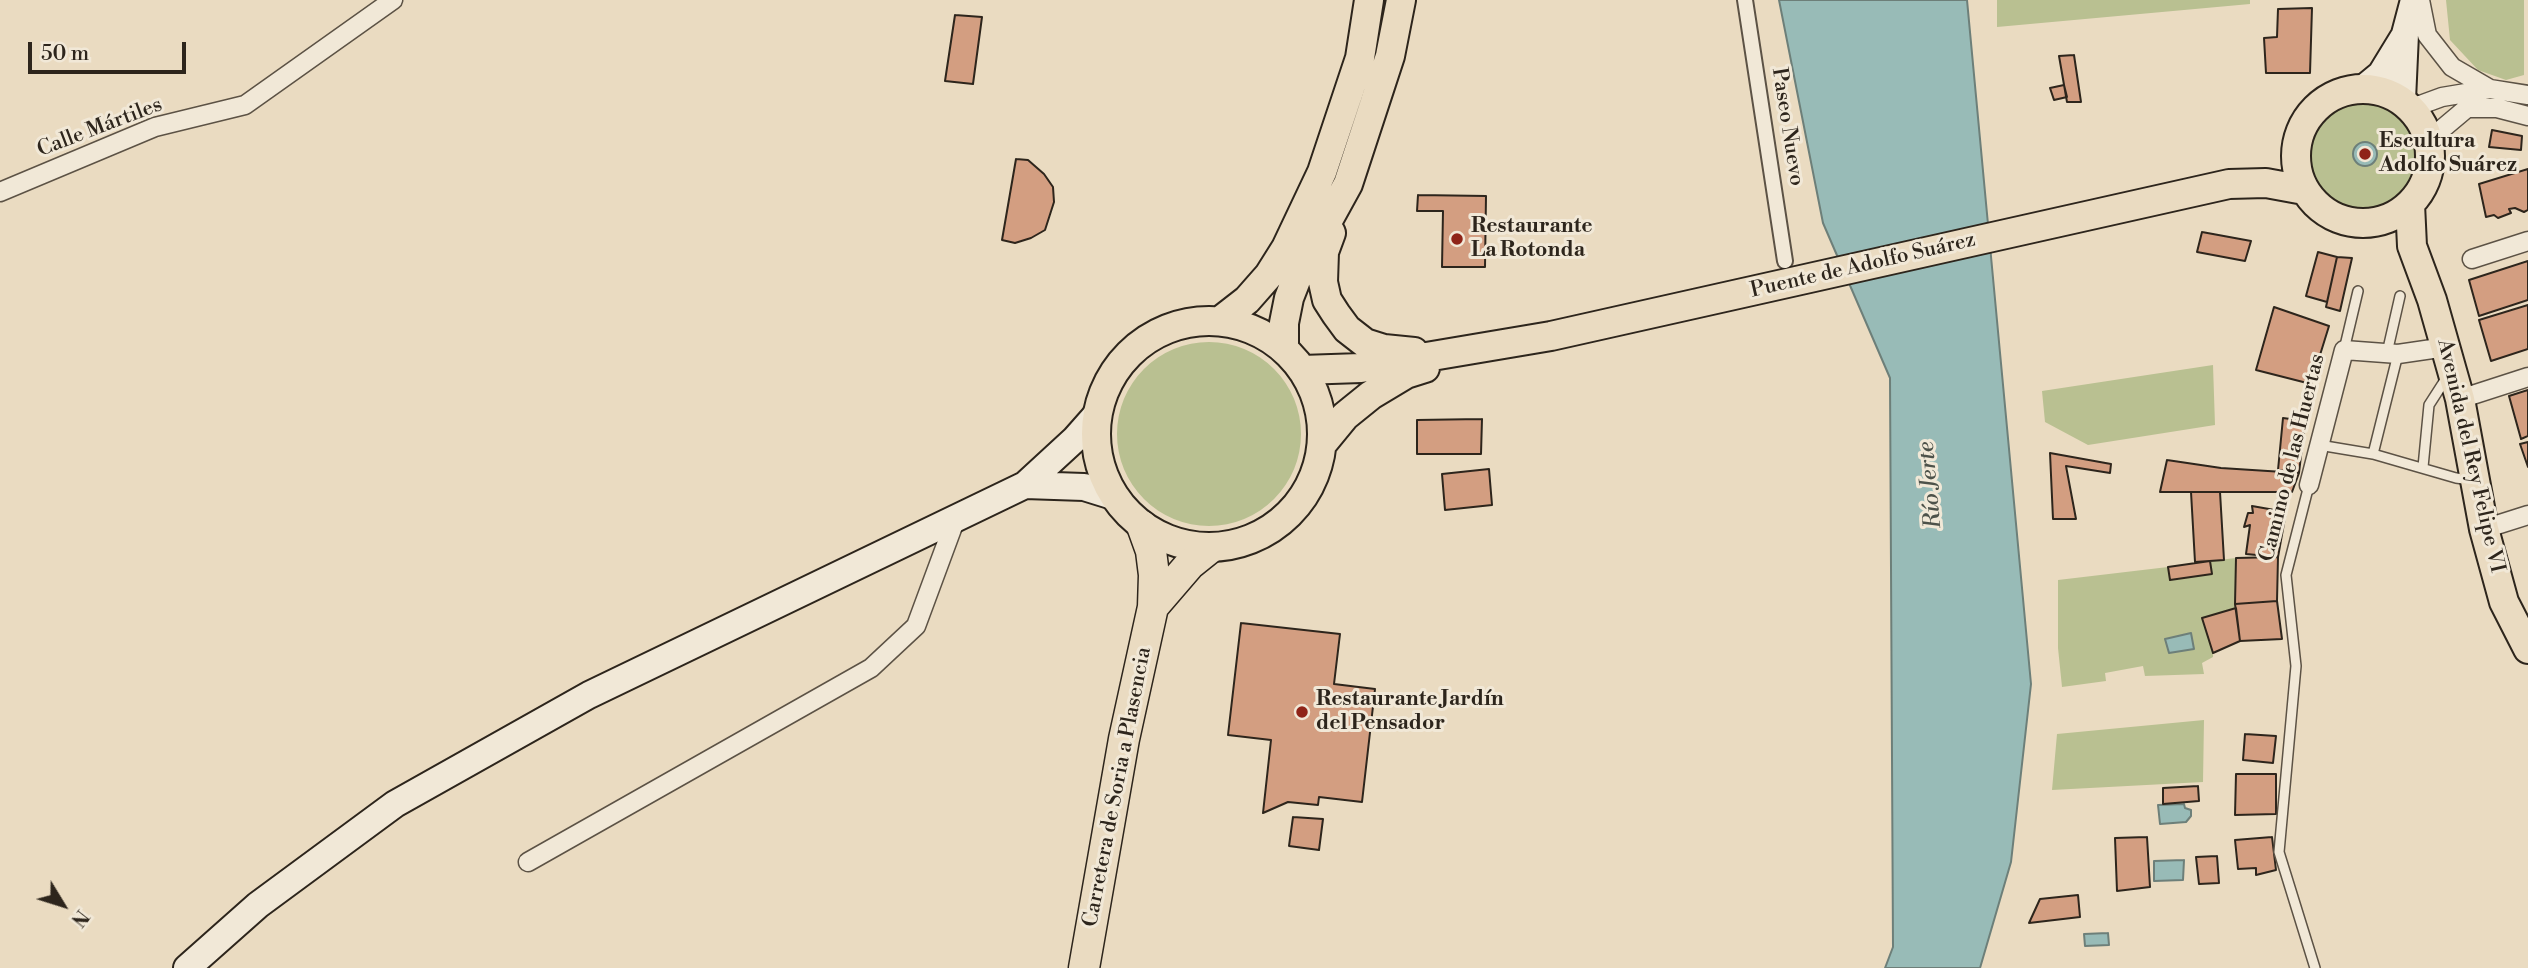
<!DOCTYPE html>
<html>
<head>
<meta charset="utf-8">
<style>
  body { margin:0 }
  #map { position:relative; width:2528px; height:968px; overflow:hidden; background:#eadbc1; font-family:"Libre Bodoni",serif }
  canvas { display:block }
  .north { position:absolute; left:28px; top:870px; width:70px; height:70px; -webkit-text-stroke:5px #f1e8d7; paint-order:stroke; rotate:128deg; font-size:19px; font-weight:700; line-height:28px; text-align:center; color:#2d251c }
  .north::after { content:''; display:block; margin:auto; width:24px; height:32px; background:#2d251c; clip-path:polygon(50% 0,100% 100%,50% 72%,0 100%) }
  .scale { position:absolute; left:28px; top:42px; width:158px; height:32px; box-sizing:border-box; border:4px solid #2d251c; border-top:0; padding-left:9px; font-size:21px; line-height:24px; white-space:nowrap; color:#2d251c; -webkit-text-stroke:5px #f1e8d7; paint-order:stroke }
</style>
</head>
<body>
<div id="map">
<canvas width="2528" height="968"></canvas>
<div class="north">N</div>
<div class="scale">50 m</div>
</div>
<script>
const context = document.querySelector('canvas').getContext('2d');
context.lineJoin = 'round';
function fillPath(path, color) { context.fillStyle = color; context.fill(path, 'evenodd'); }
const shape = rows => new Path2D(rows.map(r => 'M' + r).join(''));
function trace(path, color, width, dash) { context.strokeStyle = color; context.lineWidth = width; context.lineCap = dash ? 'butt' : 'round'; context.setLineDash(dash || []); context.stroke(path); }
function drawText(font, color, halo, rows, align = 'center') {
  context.font = font + ' "Libre Bodoni",serif'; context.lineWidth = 6; context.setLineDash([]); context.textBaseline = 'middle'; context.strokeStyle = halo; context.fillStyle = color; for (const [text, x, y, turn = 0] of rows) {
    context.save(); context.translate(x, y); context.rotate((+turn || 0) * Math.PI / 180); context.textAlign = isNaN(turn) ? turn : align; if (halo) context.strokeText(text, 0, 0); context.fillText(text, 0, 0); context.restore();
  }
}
const green = shape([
  [1997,0,2250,0,2250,4,1997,27],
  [2446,0,2524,0,2524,75,2506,80,2478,70,2450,40],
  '2309 155a55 55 0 1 1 110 0a55 55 0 1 1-110 0Z',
  '1117 434a92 92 0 1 1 184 0a92 92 0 1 1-184 0Z',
  [2213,365,2215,425,2088,445,2045,422,2042,391],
  [2236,558,2236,608,2202,618,2213,653,2213,657,2202,663,2204,674,2145,676,2143,666,2105,673,2106,681,2062,687,2058,648,2058,580,2168,567,2170,580,2212,574,2210,561],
  [2204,720,2203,782,2052,790,2057,734]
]);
const water = shape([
  [1779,0,1967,0,2031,684,2011,862,1980,968,1885,968,1893,947,1890,378,1823,223,1779,0],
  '2353 154a12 12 0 1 1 24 0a12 12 0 1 1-24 0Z',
  [2191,633,2194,649,2169,653,2165,639,2191,633],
  [2184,804,2185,808,2191,810,2191,816,2186,822,2160,824,2158,805,2184,804],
  [2184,860,2183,880,2154,881,2154,861,2184,860],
  [2108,933,2109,945,2085,946,2084,934,2108,933]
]);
const building = shape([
  [2312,8,2310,73,2266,73,2264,38,2277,37,2278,9,2312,8],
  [955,15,982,17,973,84,945,81,955,15],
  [2074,55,2081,102,2067,102,2059,56,2074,55],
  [2064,85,2067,97,2054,100,2050,88,2064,85],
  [2492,130,2522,136,2521,150,2489,147,2492,130],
  [1016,159,1028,160,1044,174,1053,187,1054,202,1045,230,1031,238,1015,243,1002,240,1016,159],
  [2528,169,2528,210,2524,212,2515,208,2509,209,2511,213,2498,218,2494,215,2486,217,2479,184,2528,169],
  [1418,195,1486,196,1485,267,1442,267,1443,211,1417,211,1418,195],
  [2202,232,2251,241,2245,261,2197,252,2202,232],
  [2318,252,2337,257,2327,302,2306,296,2318,252],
  [2337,257,2352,258,2340,311,2326,307,2337,257],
  [2528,261,2528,300,2479,316,2469,280,2528,261],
  [2528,305,2528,349,2491,361,2479,320,2528,305],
  [2274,307,2329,326,2311,384,2256,370,2274,307],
  [2528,390,2528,436,2521,439,2509,396,2528,390],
  [2283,418,2305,421,2299,473,2278,470,2283,418],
  [1482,419,1481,454,1417,454,1417,420,1482,419],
  [2528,442,2528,467,2520,444,2528,442],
  [2050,453,2111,464,2110,473,2066,466,2076,519,2053,519,2050,453],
  [2167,460,2221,468,2299,473,2292,492,2160,492,2167,460],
  [1489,469,1492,505,1445,510,1442,474,1489,469],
  [2191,492,2220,492,2224,560,2195,562,2191,492],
  [2252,506,2286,512,2278,557,2246,554,2250,525,2244,527,2248,513,2253,513,2252,506],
  [2278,557,2277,601,2235,604,2236,558,2278,557],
  [2210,561,2212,574,2170,580,2168,567,2210,561],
  [2277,601,2282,639,2240,641,2235,604,2277,601],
  [2236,608,2240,641,2213,653,2202,618,2236,608],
  [1241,623,1340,634,1334,684,1375,689,1362,802,1319,797,1318,805,1288,802,1263,813,1271,740,1228,735,1241,623],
  [2245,734,2276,736,2273,763,2243,760,2245,734],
  [2236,774,2276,774,2276,814,2235,815,2236,774],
  [2198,786,2199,801,2163,804,2163,788,2198,786],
  [1293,817,1323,819,1319,850,1289,846,1293,817],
  [2147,837,2150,887,2117,891,2115,838,2147,837],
  [2272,837,2276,870,2256,875,2256,868,2238,869,2235,840,2272,837],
  [2217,856,2219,883,2199,884,2196,857,2217,856],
  [2078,895,2080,917,2029,923,2040,899,2078,895]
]);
const service = shape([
  [2344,350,2358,291],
  [2387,353,2400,296],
  [2319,445,2373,454,2456,478,2471,480],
  [2373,454,2398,354],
  [2423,467,2429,405,2447,377],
  [2309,485,2286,575,2296,666,2279,852,2315,968]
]);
const pedestrian = shape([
  [1745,0,1785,261]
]);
const minor = shape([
  [2420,0,2427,35,2452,67,2490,89],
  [2412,108,2442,97,2490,89,2528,95],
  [2430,151,2442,129,2467,108,2497,108,2528,116],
  [0,192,155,127,245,105,393,0],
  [2472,259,2528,241],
  [2460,399,2528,377],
  [2309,485,2344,350,2398,354,2446,347],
  [2484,529,2528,515],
  [528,862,871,668,916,626,956,518]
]);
const secondary = shape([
  [2364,88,2381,74,2403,38],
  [2402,100,2405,34,2414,0],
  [1025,485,1084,487,1113,496],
  [187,968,258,905,395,804,589,695,1025,485,1075,439,1098,413]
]);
const primary = shape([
  '2296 156a67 67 0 1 1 134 0a67 67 0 1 1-134 0Z',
  [2410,204,2412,246,2432,300,2460,399,2484,529,2504,602,2528,649],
  [1331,233,1324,252,1323,282,1327,300,1336,314,1347,329,1365,343,1384,349,1414,352],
  [1220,321,1247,300,1269,275,1286,248,1322,172,1360,58,1369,0],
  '1096 434a113 113 0 1 1 226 0a113 113 0 1 1-226 0Z',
  [1284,349,1284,323,1289,298,1298,275,1348,184,1390,56,1401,0],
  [1302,370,1361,368,1551,336,2229,184,2266,183,2304,190],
  [1322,444,1345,416,1371,395,1406,374,1425,368]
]);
const trunk = shape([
  [1153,607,1190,564,1210,548],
  [1084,968,1124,739,1153,607,1154,575,1151,551,1142,526]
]);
const markers = [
  [2365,154,7,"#8f2418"],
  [1457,239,7,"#8f2418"],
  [1302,712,7,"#8f2418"]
];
const streetNames = [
  ["Paseo Nuevo",1787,127,81],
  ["Calle Mártiles",100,128,-21],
  ["Puente de Adolfo Suárez",1863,266,-13],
  ["Avenida del Rey Felipe VI",2470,456,77],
  ["Camino de las Huertas",2293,458,-76],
  ["Carretera de Soria a Plasencia",1118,787,-79]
];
const poiNames = [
  ["Escultura",2379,142],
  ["Adolfo Suárez",2379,166],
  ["Restaurante",1471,227],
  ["La Rotonda",1471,251],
  ["Restaurante Jardín",1316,700],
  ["del Pensador",1316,724]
];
const waterNames = [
  ["Río Jerte",1931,485,-95]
];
fillPath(green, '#b9c091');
fillPath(water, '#98bbb7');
trace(water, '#6d7f79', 2);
fillPath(building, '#d39e81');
trace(building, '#2d251c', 2);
trace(service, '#5c5245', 12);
trace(pedestrian, '#5c5245', 18);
trace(minor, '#5c5245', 21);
trace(secondary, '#2d251c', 30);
trace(primary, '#2d251c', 32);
trace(trunk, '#2d251c', 33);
trace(service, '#f1e8d7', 9);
trace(pedestrian, '#f1e8d7', 14);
trace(minor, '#f1e8d7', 18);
trace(secondary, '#f1e8d7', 26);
trace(primary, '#eadbc1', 28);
trace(trunk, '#eadbc1', 30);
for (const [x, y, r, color] of markers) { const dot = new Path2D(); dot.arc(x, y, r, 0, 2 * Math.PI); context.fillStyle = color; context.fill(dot); trace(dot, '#f1e8d7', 2.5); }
drawText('21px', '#2d251c', '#f1e8d7', streetNames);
drawText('bold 21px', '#2d251c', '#f1e8d7', poiNames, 'left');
drawText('italic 23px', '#4d524a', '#f1e8d7', waterNames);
</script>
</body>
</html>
